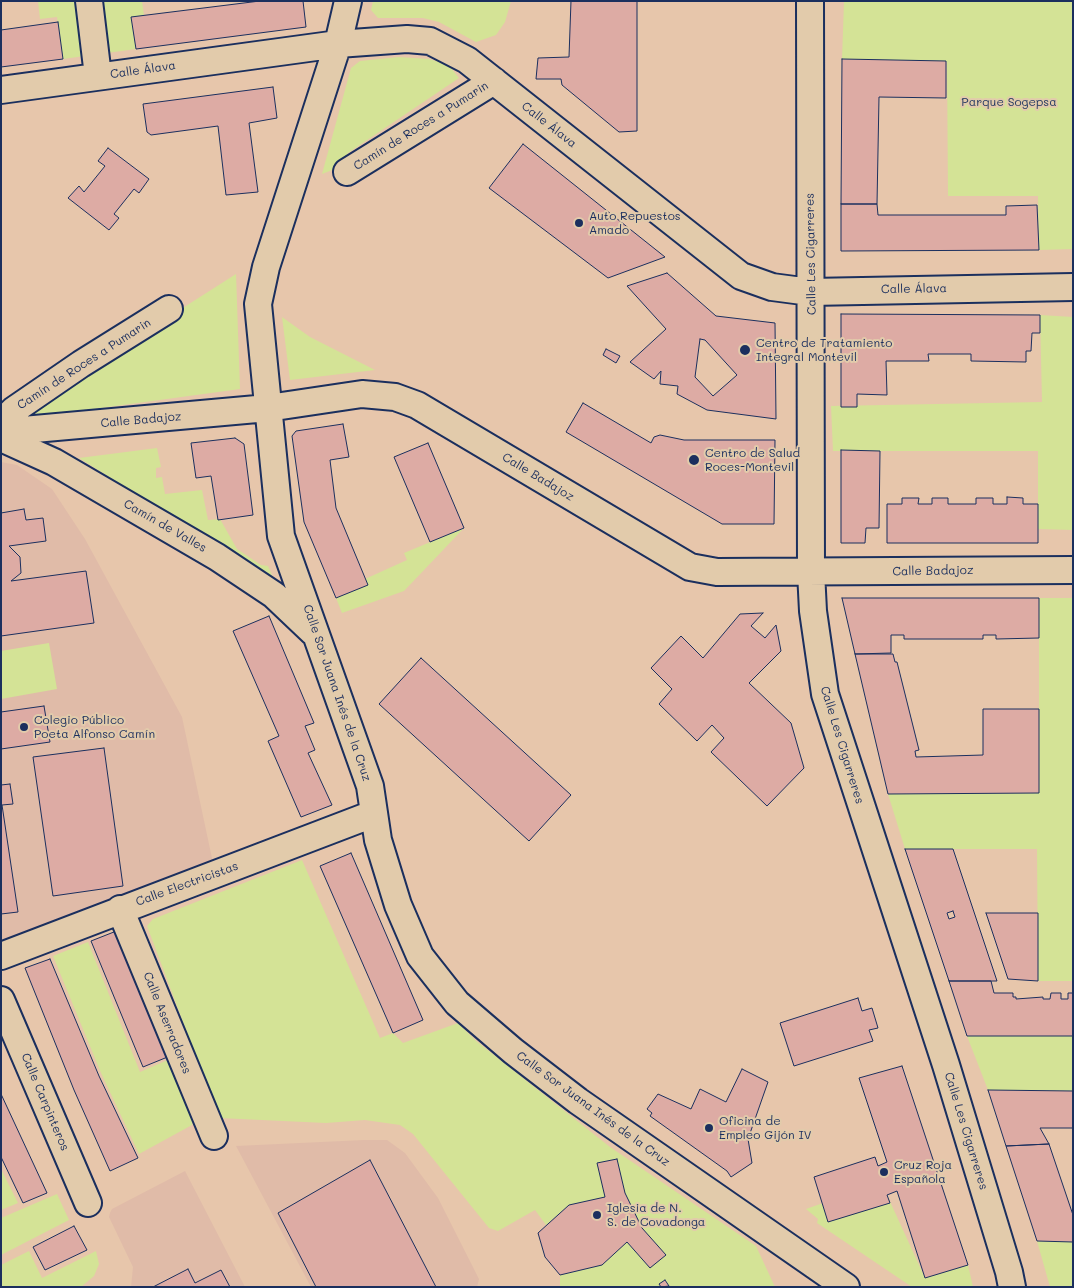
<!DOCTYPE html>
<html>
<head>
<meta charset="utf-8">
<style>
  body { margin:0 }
  #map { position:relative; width:1074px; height:1288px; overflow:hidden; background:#e7c6ab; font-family:Mali,sans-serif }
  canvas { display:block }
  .frame { position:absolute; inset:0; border:2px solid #1b2f5e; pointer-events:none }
</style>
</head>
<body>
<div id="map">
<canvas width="1074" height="1288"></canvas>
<div class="frame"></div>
</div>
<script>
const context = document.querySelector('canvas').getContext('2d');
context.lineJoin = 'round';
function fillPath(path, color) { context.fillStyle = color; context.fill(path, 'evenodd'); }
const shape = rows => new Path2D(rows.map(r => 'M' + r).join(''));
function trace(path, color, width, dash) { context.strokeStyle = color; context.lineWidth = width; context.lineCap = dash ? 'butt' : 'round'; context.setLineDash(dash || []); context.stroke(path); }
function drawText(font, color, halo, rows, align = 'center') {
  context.font = font + ' Mali,sans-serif'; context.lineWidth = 4; context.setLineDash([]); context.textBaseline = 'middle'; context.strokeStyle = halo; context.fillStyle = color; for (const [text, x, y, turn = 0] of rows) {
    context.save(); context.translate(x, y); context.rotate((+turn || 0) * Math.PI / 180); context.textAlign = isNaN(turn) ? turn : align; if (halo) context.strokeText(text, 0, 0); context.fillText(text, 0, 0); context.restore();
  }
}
const built = shape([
  [1,462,17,465,52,489,85,539,182,717,213,863,1,941],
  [364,1140,387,1140,405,1153,438,1198,479,1279,477,1287,311,1287,236,1146],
  [185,1171,245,1287,131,1287,133,1267,109,1217,110,1213,112,1209]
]);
const green = shape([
  [38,1,142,1,144,16,131,18,136,49,63,59,57,17,40,19],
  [373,1,511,1,505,22,496,35,476,42,439,22,423,18,378,18,371,10],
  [844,1,1073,1,1073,249,1039,250,1038,196,948,196,947,62,842,59],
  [399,57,429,59,439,62,451,68,459,78,348,153,340,167,322,174,351,68,360,61],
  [236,274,240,389,28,418,27,415,153,327],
  [1040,315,1073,317,1073,530,1038,529,1038,451,833,451,831,406,1042,402],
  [282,317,310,337,375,370,290,380],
  [157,448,161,467,156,468,156,478,162,477,165,494,202,490,208,520,220,519,237,549,261,565,268,566,275,582,79,458],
  [464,528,404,591,342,613,336,598,367,585,365,579,407,560,404,553],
  [1039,598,1073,598,1073,981,1038,981,1037,849,905,849,888,794,1039,793],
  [49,643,57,689,1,699,1,651],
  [302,860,380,1038,393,1033,403,1043,458,1023,475,1040,610,1147,756,1246,775,1287,560,1287,560,1275,602,1265,627,1242,650,1268,666,1255,642,1228,625,1193,617,1159,597,1164,605,1197,569,1205,546,1225,535,1210,498,1231,489,1228,413,1134,400,1125,365,1120,326,1123,219,1118,147,926,153,919],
  [88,942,140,1072,170,1059,193,1122,192,1125,139,1154,101,1073,53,956],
  [967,1036,1073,1036,1073,1091,988,1090],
  [1,1169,18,1203,1,1210],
  [57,1194,69,1220,1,1255,1,1218],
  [887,1195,925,1278,968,1265,973,1287,912,1287,817,1223,818,1219,806,1209,823,1203,829,1222],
  [1037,1241,1073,1242,1073,1287,1050,1287],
  [29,1251,42,1278,96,1251,99,1264,94,1276,81,1287,1,1287,1,1265]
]);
const building = shape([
  [260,1,303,1,306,27,136,49,131,17,260,1],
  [571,1,637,1,637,131,619,132,562,85,561,79,536,79,538,58,569,57,571,1],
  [58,22,63,59,1,67,1,30,58,22],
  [842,59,946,61,946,98,879,97,877,204,841,204,842,59],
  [273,87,277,118,249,123,258,192,226,195,218,126,151,135,147,132,143,104,273,87],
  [523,144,665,257,608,278,489,188,523,144],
  [108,148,149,179,139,193,134,189,114,214,119,218,109,230,68,198,79,186,84,192,105,166,98,161,108,148],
  [841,204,877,204,878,215,1006,215,1006,206,1037,205,1039,250,841,251,841,204],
  [667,273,716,316,775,323,776,419,707,410,677,394,678,386,660,384,661,371,654,379,630,362,666,329,627,286,667,273],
  [700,339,705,340,737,375,713,396,695,377,700,339],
  [841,314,1040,315,1040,333,1032,333,1031,351,1026,351,1026,362,971,361,971,354,928,354,929,361,886,361,887,395,857,394,857,407,841,407,841,314],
  [606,349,620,356,616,363,603,355,606,349],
  [583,403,651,443,654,437,660,435,684,440,775,440,774,524,722,524,566,432,583,403],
  [343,424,349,457,330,460,336,508,368,585,336,598,304,522,292,436,296,431,343,424],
  [235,438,244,444,253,515,218,520,211,476,196,478,191,443,235,438],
  [428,443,464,528,430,542,394,457,428,443],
  [841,450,880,451,879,528,866,528,865,543,841,543,841,450],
  [1007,497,1023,498,1023,504,1038,504,1038,543,887,543,887,504,902,504,902,498,919,498,918,504,932,504,932,498,948,498,948,504,976,504,976,498,993,498,993,504,1007,504,1007,497],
  [24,509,26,520,43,518,46,541,9,546,20,557,21,573,11,581,86,571,94,623,1,636,1,513,24,509],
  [842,598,1039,598,1039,638,996,639,996,635,983,635,983,639,904,639,904,635,891,635,891,653,855,654,842,598],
  [763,613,751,626,765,638,776,625,781,651,749,683,791,723,804,768,767,806,711,752,724,738,712,725,697,741,659,704,672,689,651,668,681,636,703,658,740,614,763,613],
  [269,616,314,723,305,726,315,750,308,753,332,805,301,817,268,741,279,736,233,631,269,616],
  [855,654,893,654,895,662,897,662,919,750,915,751,916,757,983,755,983,709,1039,709,1039,793,888,794,855,654],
  [421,658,571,795,529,841,379,704,421,658],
  [44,706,50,742,1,749,1,712,44,706],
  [104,748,123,886,53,896,33,757,104,748],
  [10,784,13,804,2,805,18,912,1,914,1,785,10,784],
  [905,849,953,849,997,981,949,981,905,849],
  [953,911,955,917,949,919,947,913,953,911],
  [351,853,423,1020,393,1033,320,866,351,853],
  [986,913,1038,913,1038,981,1008,979,986,913],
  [119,930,170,1056,143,1067,91,941,119,930],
  [50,959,99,1076,138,1158,110,1171,74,1090,25,968,50,959],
  [949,981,991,981,994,993,1013,993,1013,997,1016,997,1016,999,1043,997,1043,999,1050,999,1051,993,1061,993,1061,999,1068,999,1068,993,1073,993,1073,1036,967,1036,949,981],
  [858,998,862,1011,872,1008,878,1028,869,1030,873,1041,794,1066,780,1023,858,998],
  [902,1066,968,1265,925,1278,897,1191,887,1195,890,1203,828,1222,814,1177,875,1157,878,1166,887,1162,859,1078,902,1066],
  [742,1069,768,1082,748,1139,752,1163,731,1177,727,1171,650,1116,652,1113,647,1109,658,1094,691,1109,700,1089,726,1102,742,1069],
  [988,1090,1073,1091,1073,1128,1040,1128,1049,1144,1006,1146,988,1090],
  [1,1094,47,1193,23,1203,1,1157,1,1094],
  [1049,1144,1073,1215,1073,1242,1037,1241,1006,1146,1049,1144],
  [617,1159,625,1193,642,1228,666,1255,650,1268,627,1242,602,1265,560,1275,545,1257,538,1233,569,1205,605,1197,597,1163,617,1159],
  [370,1160,436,1287,316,1287,278,1213,370,1160],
  [74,1226,87,1250,45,1270,33,1247,74,1226],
  [188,1269,195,1283,221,1270,230,1287,153,1287,188,1269],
  [665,1280,669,1286,661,1287,659,1284,665,1280]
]);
const minor = shape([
  [89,1,98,76],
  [348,1,338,44,266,267,258,304,281,536,370,786,378,840,398,905,420,956,457,1003,513,1051,578,1101,846,1287],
  [810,1,811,572,813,611,825,694,946,1065,1009,1272,1012,1287],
  [1,90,338,44,407,39,430,41,467,60,741,276,772,287,810,292,1073,287],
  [347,172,494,81],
  [1,423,14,410,81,364,169,309],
  [1,432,268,408,362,394,395,397,417,405,690,567,717,572,1073,570],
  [1,438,54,462,217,557,274,595,313,632],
  [120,909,214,1136],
  [1,956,373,814],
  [1,1000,88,1203]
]);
const markers = [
  [579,223,5,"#1b2f5e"],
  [745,350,6,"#1b2f5e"],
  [694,460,6,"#1b2f5e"],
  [24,727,5,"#1b2f5e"],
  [709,1128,5,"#1b2f5e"],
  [884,1172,5,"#1b2f5e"],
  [597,1215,5,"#1b2f5e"]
];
const streetNames = [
  ["Calle Álava",143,70,-8],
  ["Calle Álava",549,125,38],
  ["Camín de Roces a Pumarin",421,126,-32],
  ["Calle Les Cigarreres",811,254,-91],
  ["Calle Álava",914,289,-1],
  ["Camín de Roces a Pumarin",84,364,-33],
  ["Calle Badajoz",141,420,-5],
  ["Calle Badajoz",538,477,31],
  ["Camín de Valles",165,526,30],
  ["Calle Badajoz",933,571,-1],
  ["Calle Sor Juana Inés de la Cruz",337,693,71],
  ["Calle Les Cigarreres",842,745,73],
  ["Calle Electricistas",187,884,-20],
  ["Calle Aserradores",167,1023,68],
  ["Calle Carpinteros",45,1102,67],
  ["Calle Sor Juana Inés de la Cruz",593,1109,36],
  ["Calle Les Cigarreres",966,1131,73]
];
const parkNames = [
  ["Parque Sogepsa",1009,102]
];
const poiNames = [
  ["Auto Repuestos",589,216],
  ["Amado",589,230],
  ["Centro de Tratamiento",756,343],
  ["Integral Montevil",756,357],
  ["Centro de Salud",705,453],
  ["Roces-Montevil",705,467],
  ["Colegio Público",34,720],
  ["Poeta Alfonso Camín",34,734],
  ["Oficina de",719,1121],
  ["Empleo Gijón IV",719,1135],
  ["Cruz Roja",894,1165],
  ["Española",894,1179],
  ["Iglesia de N.",607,1208],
  ["S. de Covadonga",607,1222]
];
fillPath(built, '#e0bba8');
fillPath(green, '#d4e396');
fillPath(building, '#ddaba4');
trace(building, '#1b2f5e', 1);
trace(minor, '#1b2f5e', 30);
trace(minor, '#e2cbab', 26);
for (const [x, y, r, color] of markers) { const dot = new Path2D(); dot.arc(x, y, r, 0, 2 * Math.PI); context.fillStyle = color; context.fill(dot); trace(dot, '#e2cbab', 2); }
drawText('12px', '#1b2f5e', '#e2cbab', streetNames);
drawText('12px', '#243861', '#e2cbab', parkNames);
drawText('12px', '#1b2f5e', '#e2cbab', poiNames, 'left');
</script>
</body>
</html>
